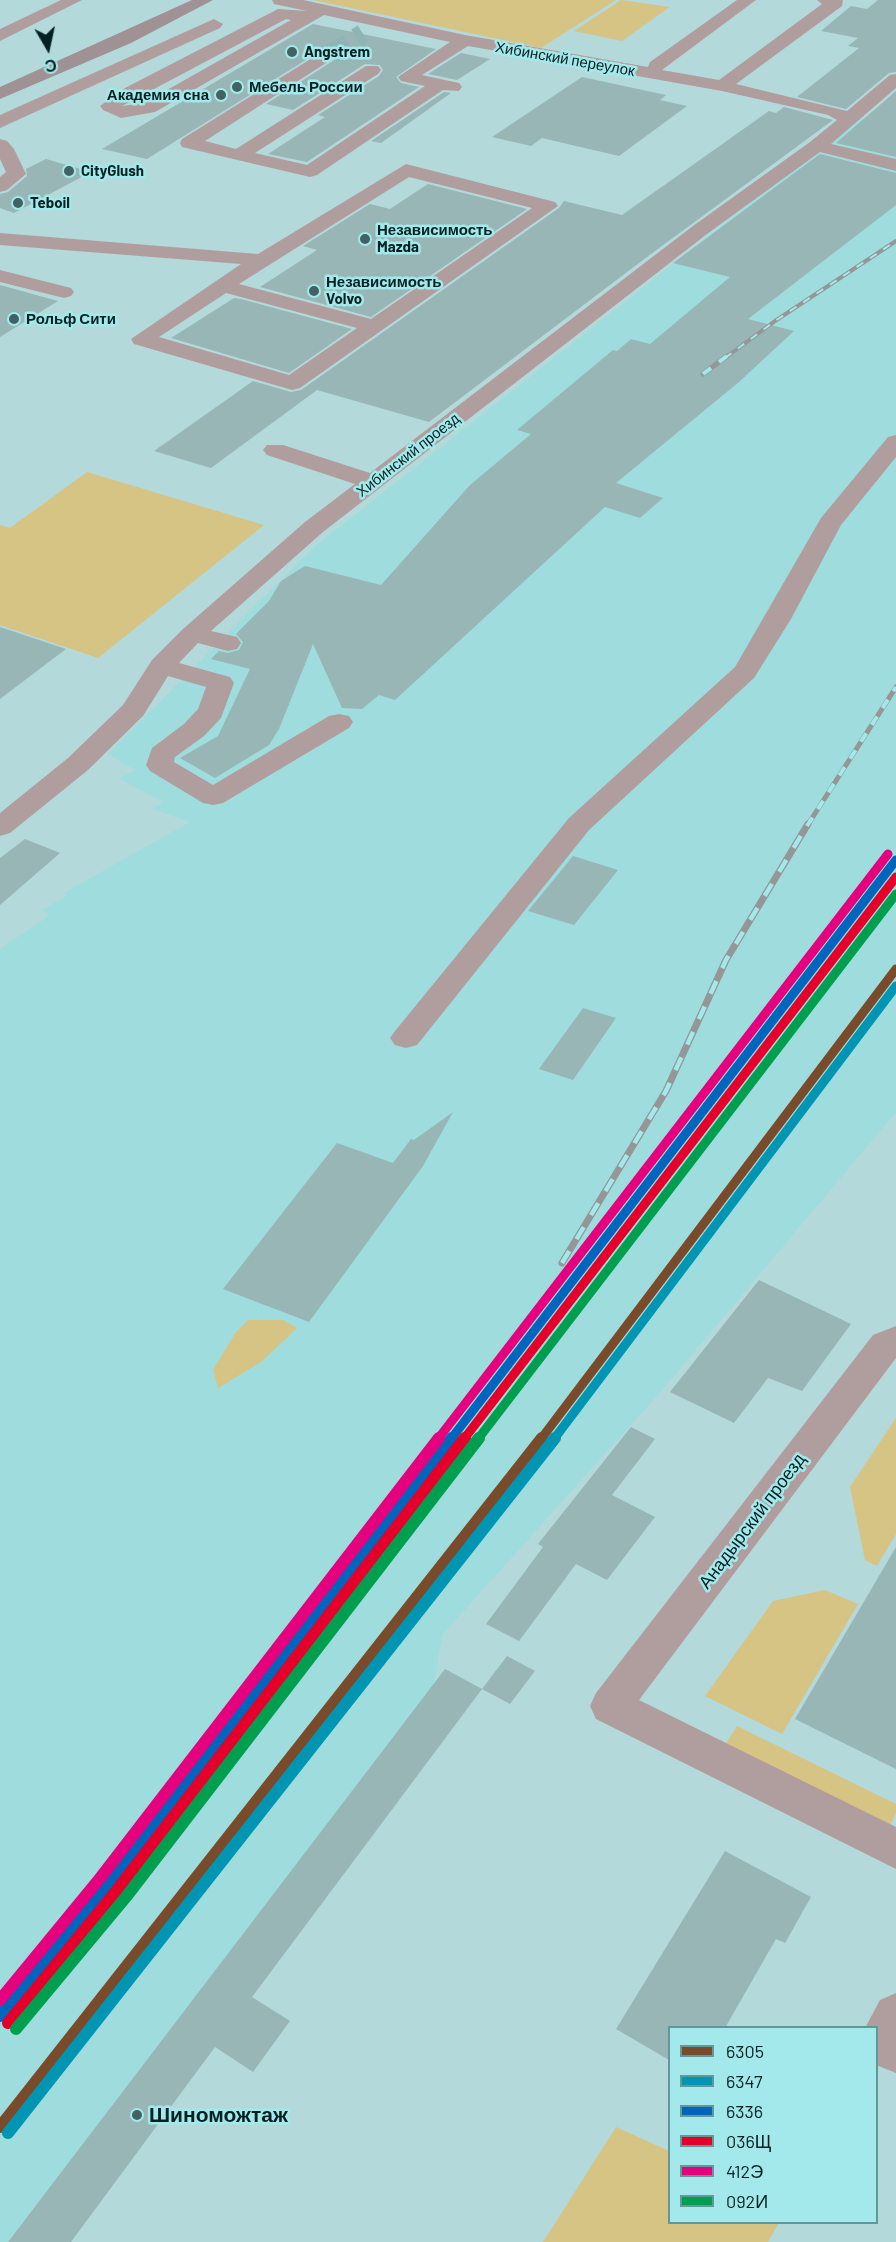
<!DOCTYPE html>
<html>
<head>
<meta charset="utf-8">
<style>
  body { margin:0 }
  #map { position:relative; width:896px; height:2242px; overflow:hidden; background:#b3d9da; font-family:Barlow,sans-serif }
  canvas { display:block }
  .legend { position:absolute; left:668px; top:2026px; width:210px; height:198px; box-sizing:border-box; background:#a3e8ea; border:2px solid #63989a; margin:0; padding:8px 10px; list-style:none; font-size:18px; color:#042122 }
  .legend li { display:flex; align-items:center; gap:12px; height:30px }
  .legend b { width:30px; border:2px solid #63989a }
  .north { position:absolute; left:18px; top:18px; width:60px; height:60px; -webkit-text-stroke:4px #a3e8ea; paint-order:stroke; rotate:171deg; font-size:16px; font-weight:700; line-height:24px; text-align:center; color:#042122 }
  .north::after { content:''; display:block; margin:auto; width:21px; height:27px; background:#042122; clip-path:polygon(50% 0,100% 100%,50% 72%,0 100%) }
</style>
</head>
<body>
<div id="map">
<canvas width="896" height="2242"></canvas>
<ul class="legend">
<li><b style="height:8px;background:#7a4b2a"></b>6305</li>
<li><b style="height:8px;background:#0195b4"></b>6347</li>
<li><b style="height:8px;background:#0065bd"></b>6336</li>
<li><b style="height:8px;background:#e4002b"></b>036Щ</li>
<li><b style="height:8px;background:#e5007d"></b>412Э</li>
<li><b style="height:8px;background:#009f4f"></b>092И</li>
</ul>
<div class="north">С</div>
</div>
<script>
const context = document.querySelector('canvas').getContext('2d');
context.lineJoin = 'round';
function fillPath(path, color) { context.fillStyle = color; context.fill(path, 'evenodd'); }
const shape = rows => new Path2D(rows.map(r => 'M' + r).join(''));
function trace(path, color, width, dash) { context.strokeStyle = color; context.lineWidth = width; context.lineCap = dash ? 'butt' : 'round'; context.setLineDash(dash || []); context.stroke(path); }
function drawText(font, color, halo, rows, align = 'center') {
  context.font = font + ' Barlow,sans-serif'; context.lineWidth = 5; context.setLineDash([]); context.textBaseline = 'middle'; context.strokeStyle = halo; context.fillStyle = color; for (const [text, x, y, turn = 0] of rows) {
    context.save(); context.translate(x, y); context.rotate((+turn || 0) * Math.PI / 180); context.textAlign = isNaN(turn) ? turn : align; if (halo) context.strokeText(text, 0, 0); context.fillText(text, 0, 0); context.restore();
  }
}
const built = shape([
  [858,118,896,124,896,1112,663,1389,442,1635,434,1684,8,2242,0,2242,0,949,50,915,42,910,67,896,64,893,190,822,153,809,163,802,120,779,135,770,108,754,314,547]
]);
const green = shape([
  [313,0,616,0,541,48],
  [621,0,670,7,622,41,574,31],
  [87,472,264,525,98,658,0,625,0,525,10,528],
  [248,1320,283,1320,297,1328,261,1362,218,1388,213,1370,236,1332],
  [896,1418,896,1534,877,1566,865,1560,850,1487],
  [825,1590,858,1604,782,1734,705,1696,773,1601],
  [737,1726,896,1804,896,1813,884,1837,719,1755],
  [616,2127,669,2151,670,2222,779,2223,768,2242,543,2242]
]);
const building = shape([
  [878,0,896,0,896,72,889,73,846,109,797,97,859,48,848,46,858,38,821,31,851,6,867,9],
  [313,24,436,49,396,77,401,83,419,87,307,162,268,154,325,117,318,115,379,76,383,70,380,65,365,64,293,110,266,104,342,55,332,47,325,48,147,159,102,149],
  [461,53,490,59,457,80,428,74],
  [582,77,666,95,660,100,687,106,619,156,542,138,531,146,492,137],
  [896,91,896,157,836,143],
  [444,92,451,93,381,143,371,141],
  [784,107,833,120,647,257,429,422,317,390,211,468,154,451,253,381,291,392,301,390,559,208,564,201,622,215,769,111,776,113],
  [820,154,896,173,896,205,748,319,794,331,739,382,616,483,663,498,640,518,605,507,395,700,379,695,362,709,342,708,313,644,279,729,269,745,215,778,180,758,218,736,250,669,211,659,219,651,228,653,239,650,243,642,236,634,269,601,281,581,305,566,381,585,470,485,531,434,517,430,613,350,617,351,631,339,650,344,730,277,673,263],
  [46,159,91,172,14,213,0,208,0,194,8,192,27,176,26,169],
  [428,184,527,209,371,317,260,287,317,250,303,246,370,204,390,209],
  [0,285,58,301,0,337],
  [234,298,241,299,352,329,289,373,171,338],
  [0,627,66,649,0,699],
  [25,839,60,853,0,905,0,858],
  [573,856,618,870,574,925,528,911],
  [583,1008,616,1018,573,1080,539,1069],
  [453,1112,423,1166,309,1322,223,1289,337,1143,393,1163,411,1139,414,1140],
  [759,1280,851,1324,802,1391,768,1378,734,1423,670,1392],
  [631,1427,655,1439,612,1495,655,1517,607,1580,576,1564,519,1641,486,1624,543,1547,538,1544],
  [896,1547,896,1769,795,1719],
  [507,1656,535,1671,510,1704,482,1689],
  [445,1669,482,1689,252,1997,290,2021,253,2072,215,2047,71,2242,8,2242],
  [725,1851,811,1897,785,1943,776,1939,725,2028,669,2028,669,2060,616,2029]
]);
const minorTunnel = shape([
  [331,54,363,34]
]);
const minor = shape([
  [61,0,82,0,0,41,0,29,61,0],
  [272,0,303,0,465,35,648,67,650,62,737,0,756,0,662,70,719,80,822,4,817,0,843,0,842,6,736,84,847,111,890,75,896,74,896,88,831,144,896,159,896,171,820,152,707,234,323,532,211,631,237,637,241,643,237,649,228,651,198,643,179,663,230,677,234,683,221,718,204,736,175,757,174,762,213,785,329,716,339,714,349,716,353,722,349,728,223,803,213,805,203,803,150,771,146,765,152,748,184,724,198,709,206,687,168,676,143,716,88,770,10,833,0,836,0,813,68,758,123,705,152,660,183,629,305,522,355,484,267,455,263,450,267,445,283,445,370,473,693,226,810,142,837,120,828,115,722,91,468,46,422,75,459,83,462,87,459,91,443,90,317,175,310,177,182,147,180,143,182,139,325,50,331,49,340,54,205,141,236,149,366,66,378,66,381,70,378,74,255,153,307,165,425,86,401,81,398,77,450,42,324,15,155,112,121,118,103,110,100,106,125,88,278,9,307,11,274,4,272,0],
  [286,19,291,20,144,103,122,106,286,19],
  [214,19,223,24,220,28,0,128,0,115,214,19],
  [0,139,7,141,14,149,26,174,7,190,0,192,0,177,6,172,0,159,0,139],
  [406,164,555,202,558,206,300,388,292,390,134,344,131,339,241,264,0,245,0,233,258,254,406,164],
  [409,177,532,208,371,319,239,284,409,177],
  [226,293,357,328,289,375,159,337,226,293],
  [0,270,71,288,74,292,71,296,64,298,0,282,0,270],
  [896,435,896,457,841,525,791,619,754,678,589,830,417,1045,406,1048,395,1045,390,1038,395,1031,569,818,735,667,821,518,888,437,896,435],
  [896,1326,896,1358,639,1700,896,1827,896,1869,596,1719,590,1706,596,1693,873,1335,896,1326],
  [896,1993,896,2073,876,2065,876,2028,865,2028,880,2000,896,1993]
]);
const major = shape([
  [192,0,213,0,131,43,0,99,0,87,192,0]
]);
const railFar2 = shape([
  [725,358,775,321,896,241]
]);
const railFar1 = shape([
  [703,374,727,356],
  [807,826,896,687]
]);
const rail = shape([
  [562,1263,666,1091,726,960,808,824]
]);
const rail1Far1 = shape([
  [541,1439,896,969]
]);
const rail1 = shape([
  [0,2127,542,1438]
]);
const rail2Far1 = shape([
  [554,1439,896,986]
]);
const rail2 = shape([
  [8,2133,555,1438]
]);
const rail3Far1 = shape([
  [451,1439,896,860]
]);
const rail3 = shape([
  [0,2016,109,1884,452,1438]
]);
const rail4Far1 = shape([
  [464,1439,896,877]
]);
const rail4 = shape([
  [8,2023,117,1890,465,1438]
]);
const rail5Far1 = shape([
  [438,1439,888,854]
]);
const rail5 = shape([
  [0,2000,101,1877,439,1438]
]);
const rail6Far1 = shape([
  [478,1439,896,894]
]);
const rail6 = shape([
  [16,2029,126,1897,479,1438]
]);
const markers = [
  [292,52,6,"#416162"],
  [237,87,6,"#416162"],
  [221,95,6,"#416162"],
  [69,171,6,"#416162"],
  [18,203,6,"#416162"],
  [365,239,6,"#416162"],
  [314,291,6,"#416162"],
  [14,319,6,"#416162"],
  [137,2115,6,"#416162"]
];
const farPoinames = [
  ["Angstrem",304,52],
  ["Мебель России",249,87],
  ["Академия сна",209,95,"right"],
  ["CityGlush",81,171],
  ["Teboil",30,203],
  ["Независимость",377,230],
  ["Mazda",377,247],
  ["Независимость",326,282],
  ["Volvo",326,299],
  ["Рольф Сити",26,319]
];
const farStreetnames = [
  ["Хибинский переулок",565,59,10],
  ["Хибинский проезд",408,455,-38]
];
const streetNames = [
  ["Анадырский проезд",752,1521,-53]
];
const nearPoinames = [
  ["Шиноможтаж",149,2115]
];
fillPath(built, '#9fdcdd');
fillPath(green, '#d6c485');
fillPath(building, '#98b6b6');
trace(minorTunnel, '#90b4b5', 20, [20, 10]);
fillPath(minor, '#b09e9e');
fillPath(major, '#a09294');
trace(railFar2, '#949697', 4);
trace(railFar1, '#949697', 5);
trace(rail, '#949697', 7);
trace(railFar2, '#a3e8ea', 2, [8]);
trace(railFar1, '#a3e8ea', 4, [10]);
trace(rail, '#a3e8ea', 4.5, [14]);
trace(rail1Far1, '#7a4b2a', 9);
trace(rail1, '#7a4b2a', 12);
trace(rail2Far1, '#0195b4', 9);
trace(rail2, '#0195b4', 12);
trace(rail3Far1, '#0065bd', 9);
trace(rail3, '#0065bd', 12);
trace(rail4Far1, '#e4002b', 9);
trace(rail4, '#e4002b', 12);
trace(rail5Far1, '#e5007d', 9);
trace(rail5, '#e5007d', 12);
trace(rail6Far1, '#009f4f', 9);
trace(rail6, '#009f4f', 12);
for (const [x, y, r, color] of markers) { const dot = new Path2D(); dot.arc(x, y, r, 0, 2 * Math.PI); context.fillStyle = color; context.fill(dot); trace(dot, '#a3e8ea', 2); }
drawText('bold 15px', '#042122', '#a3e8ea', farPoinames, 'left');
drawText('15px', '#042122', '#a3e8ea', farStreetnames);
drawText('18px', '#042122', '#a3e8ea', streetNames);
drawText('bold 21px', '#042122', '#a3e8ea', nearPoinames, 'left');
</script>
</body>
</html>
